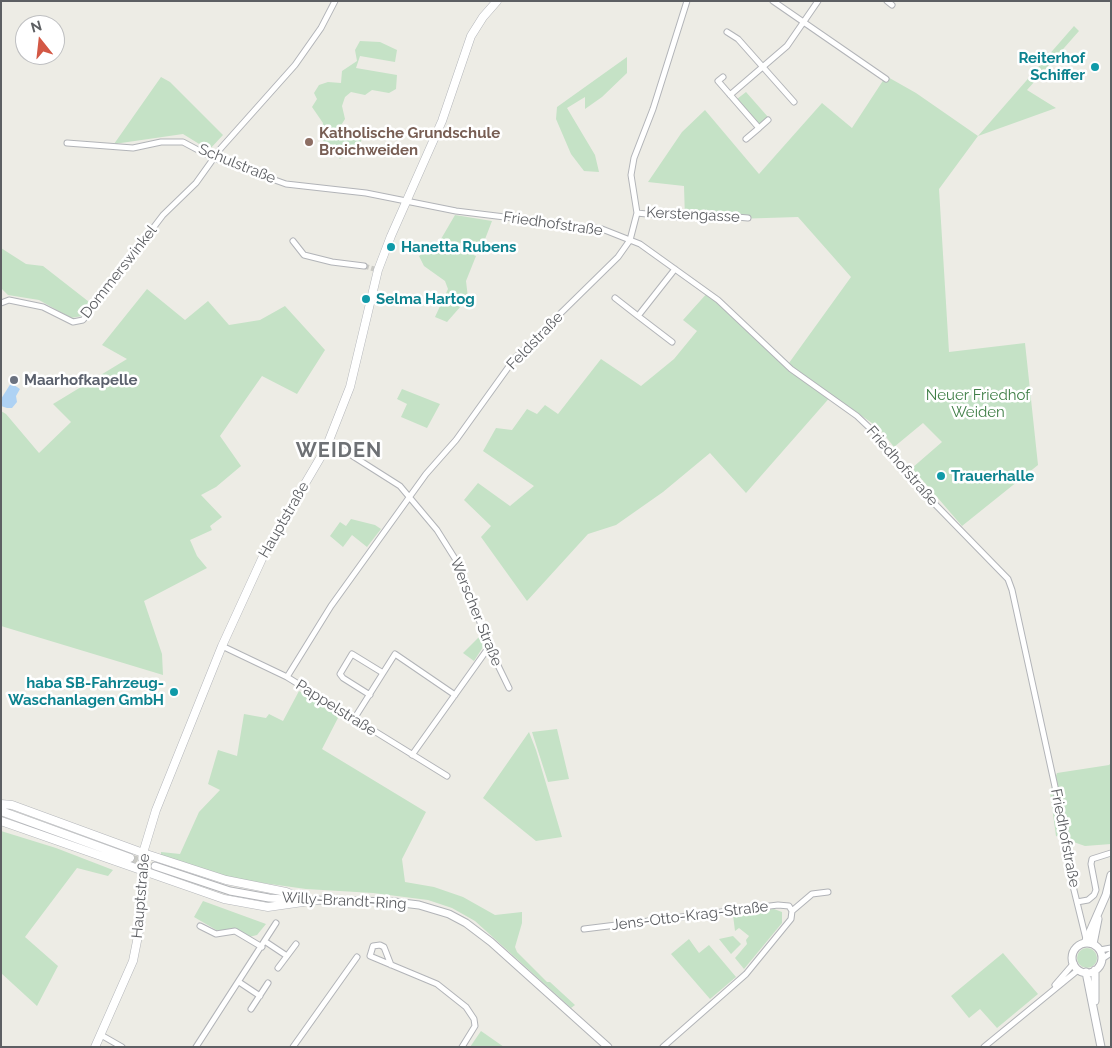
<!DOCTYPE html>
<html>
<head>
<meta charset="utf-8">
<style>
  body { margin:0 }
  #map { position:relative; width:1112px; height:1048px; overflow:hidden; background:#edece5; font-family:Raleway,sans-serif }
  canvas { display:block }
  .frame { position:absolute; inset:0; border:2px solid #5d5f63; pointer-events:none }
  .north { position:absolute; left:15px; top:15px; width:50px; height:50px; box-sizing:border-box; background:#fff; border:1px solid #bebfc1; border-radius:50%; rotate:344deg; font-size:14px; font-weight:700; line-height:20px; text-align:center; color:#5d5f63 }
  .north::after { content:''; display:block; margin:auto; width:18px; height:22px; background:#d35845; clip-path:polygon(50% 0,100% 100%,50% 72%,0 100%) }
</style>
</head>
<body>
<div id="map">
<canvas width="1112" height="1048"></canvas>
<div class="frame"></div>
<div class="north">N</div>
</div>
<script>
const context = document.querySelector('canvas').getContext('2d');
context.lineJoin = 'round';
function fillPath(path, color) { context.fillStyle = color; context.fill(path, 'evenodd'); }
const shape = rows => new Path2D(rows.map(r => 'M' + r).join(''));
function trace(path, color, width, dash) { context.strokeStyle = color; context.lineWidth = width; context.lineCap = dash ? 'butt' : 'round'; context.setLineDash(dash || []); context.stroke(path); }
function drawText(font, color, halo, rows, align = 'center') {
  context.font = font + ' Raleway,sans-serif'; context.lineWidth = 5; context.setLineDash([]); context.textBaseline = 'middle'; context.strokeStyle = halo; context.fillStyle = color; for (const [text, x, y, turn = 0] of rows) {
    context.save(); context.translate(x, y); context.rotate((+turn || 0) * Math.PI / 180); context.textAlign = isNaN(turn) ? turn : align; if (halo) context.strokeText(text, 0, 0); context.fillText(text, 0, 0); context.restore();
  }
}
const green = shape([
  [1074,26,1079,31,1027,90,1056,108,978,136,939,189,949,352,1025,343,1038,465,962,526,912,468,942,442,923,423,894,447,879,428,832,395,746,493,710,453,663,492,616,525,588,534,527,601,481,537,491,526,464,500,478,483,510,506,534,486,483,451,496,428,512,430,527,409,537,414,545,405,558,414,601,359,641,386,674,359,697,331,683,320,709,291,789,363,851,277,798,217,734,219,707,217,685,219,684,186,648,182,682,132,705,110,759,174,822,103,852,128,886,76,916,93,978,136],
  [360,41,380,42,397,50,395,62,360,56,356,68,397,75,396,89,389,93,372,90,365,95,351,92,345,97,342,106,345,119,340,127,330,129,333,140,345,139,349,133,358,129,362,137,359,150,346,153,340,159,331,149,326,150,321,133,323,123,312,107,317,99,314,93,319,85,328,82,341,83,342,71,357,61,355,50],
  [627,57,627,73,602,97,585,109,585,97,567,108,595,155,599,172,584,171,571,154,556,119,557,107],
  [161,77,170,82,223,135,209,150,183,134,114,144],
  [746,92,768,117,761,123,758,123,737,99],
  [455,215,492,221,482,247,441,239],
  [435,245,457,248,476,256,466,281,468,298,447,322,435,317,448,289,445,281,424,266,419,256],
  [1,248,26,264,43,266,93,305,82,316,71,318,39,300,8,295,1,288],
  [147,289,185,320,208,301,229,325,260,320,285,306,325,350,297,394,262,376,220,436,241,466,216,487,201,495,222,517,210,526,212,530,190,540,197,556,207,568,144,601,162,654,163,675,1,626,1,411,6,414,39,453,71,422,53,404,127,359,102,345],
  [402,389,440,404,427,428,401,417,407,404,397,399],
  [351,519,375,525,381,529,367,547,352,535,343,547,330,536,340,522,346,526],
  [481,635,483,647,474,661,463,653],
  [299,691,339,716,322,749,426,812,402,859,405,882,434,887,463,897,495,915,522,912,522,923,515,947,517,952,547,982,550,982,575,1005,571,1008,475,921,452,908,428,900,373,893,306,889,234,879,161,855,161,852,180,854,199,812,220,790,208,784,218,750,237,756,244,714,266,718,269,714,283,721],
  [557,729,569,779,548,782,532,732],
  [529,732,536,750,562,837,536,841,483,798],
  [1111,763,1111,844,1085,846,1056,836,1050,792,1057,773,1109,765],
  [1,831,56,848,113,870,108,876,77,868,25,937,58,966,37,1006,1,973],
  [203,901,266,924,257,935,249,937,235,928,218,931,194,917],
  [774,909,782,912,782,923,744,969,735,958,747,944,746,940,749,936,739,928,735,931,733,915],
  [733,936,741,944,731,954,719,939],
  [689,939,699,953,709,945,736,977,710,999,671,954],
  '1077 958a10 10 0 1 1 20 0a10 10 0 1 1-20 0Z',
  [1003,953,1038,994,997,1028,980,1009,969,1018,951,996],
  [481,1031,504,1047,470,1047]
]);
const water = shape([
  [11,383,20,389,16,396,17,402,12,408,7,408,1,406,1,399]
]);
const minorTunnel = shape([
  [364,266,374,269]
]);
const secondaryTunnel = shape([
  [130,858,155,866]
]);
const minor = shape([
  [773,1,886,79],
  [887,1,892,5],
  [727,32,738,39,794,102],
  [723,77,718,81,759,128,746,139],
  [730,95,787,46,818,1],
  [759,128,768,120],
  [67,143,133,148,161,142,183,142,213,158,286,184,366,193,456,211,602,229,640,244,718,300,791,369,857,416,876,434,930,499,1008,579,1012,590,1066,837,1073,886,1086,939],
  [637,213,676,217,703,214,748,218],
  [293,241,304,255,332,262,364,266],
  [615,298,638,316,675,269],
  [1,303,9,300,43,307,73,322,83,320,163,215,196,183,221,148,295,65,321,28,335,1],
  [638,316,672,342],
  [329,441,400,486,437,530,459,565,489,647,509,688],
  [222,646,287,677,447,776],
  [287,677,331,606,426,474,456,440,515,358,618,257,630,240,637,213,631,175,634,158,653,109,687,1],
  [370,695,343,678,340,674,352,654,383,673],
  [354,719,395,654,455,695],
  [412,755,489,647],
  [1077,902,1088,900,1094,895,1096,890,1091,864,1092,859,1111,853],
  [200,926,216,934,235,931,262,947],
  [584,929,778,905,789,906,792,911,812,894,828,892],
  [266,942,287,956],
  [1100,950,1111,948],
  [1102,959,1111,953],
  [391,965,384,947,380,945,373,946,370,956,437,984,466,1007,474,1019,475,1026,462,1047],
  [278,968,296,944],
  [239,982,260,996],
  [1055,985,1074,963],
  [251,1009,268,983],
  [101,1035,122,1047],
  [196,1047,276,923],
  [293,1047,357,957],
  [663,1047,746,974,791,919,792,911],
  [984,1047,1078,970]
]);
const tertiary = shape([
  [155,866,230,891,269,898,302,900],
  [313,900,394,902,419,905,449,914,466,923,491,942,608,1047],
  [1085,943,1106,895,1111,875],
  '1072 958a15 15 0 1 1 30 0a15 15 0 1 1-30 0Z',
  [1093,944,1098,919],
  [1095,970,1095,1001],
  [1086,972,1101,1047]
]);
const secondary = shape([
  [1,804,12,805,143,853,226,880,286,892,306,900],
  [1,811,130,858],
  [1,821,224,899,268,907,317,900],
  [95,1047,133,961,141,921,143,853,156,810,222,646,266,550,326,448,350,387,378,270,391,236,442,121,471,36,483,17,497,1]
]);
const markers = [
  [1095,67,5,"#0f9aa8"],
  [309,142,5,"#8d6e63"],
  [391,247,5,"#0f9aa8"],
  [366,299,5,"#0f9aa8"],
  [14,380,5,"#6b7280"],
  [941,476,5,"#0f9aa8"],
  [174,692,5,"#0f9aa8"]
];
const cultureNames = [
  ["Reiterhof",1085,58,"right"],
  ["Schiffer",1085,75,"right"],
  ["Hanetta Rubens",401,247],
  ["Selma Hartog",376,299],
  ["Trauerhalle",951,476],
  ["haba SB-Fahrzeug-",164,683,"right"],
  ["Waschanlagen GmbH",164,700,"right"]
];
const educationNames = [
  ["Katholische Grundschule",319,133],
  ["Broichweiden",319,150]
];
const streetNames = [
  ["Schulstraße",237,164,22],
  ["Kerstengasse",693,215,3],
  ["Friedhofstraße",553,224,8],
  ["Dommerswinkel",119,272,-52],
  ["Feldstraße",535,341,-46],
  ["Friedhofstraße",902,466,49],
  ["Hauptstraße",284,520,-60],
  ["Werscher Straße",476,612,68],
  ["Pappelstraße",336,708,32],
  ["Friedhofstraße",1065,838,79],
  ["Hauptstraße",141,896,-85],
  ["Willy-Brandt-Ring",344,901,3],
  ["Jens-Otto-Krag-Straße",690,916,-7]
];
const worshipNames = [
  ["Maarhofkapelle",24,380]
];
const parkNames = [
  ["Neuer Friedhof",978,395],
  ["Weiden",978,412]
];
const districtNames = [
  ["WEIDEN",339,451]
];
fillPath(green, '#c5e2c6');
fillPath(water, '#aed2f4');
trace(minorTunnel, '#c9c9c4', 5, [5, 2.5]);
trace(secondaryTunnel, '#c9c9c4', 8, [8, 4]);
trace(minor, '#b2b4b8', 7);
trace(tertiary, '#b2b4b8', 9);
trace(secondary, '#b4b6ba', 9);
trace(minor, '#fff', 5);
trace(tertiary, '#fff', 7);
trace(secondary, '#fff', 8);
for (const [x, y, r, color] of markers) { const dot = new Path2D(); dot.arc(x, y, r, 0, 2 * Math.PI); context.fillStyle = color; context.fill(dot); trace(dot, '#fff', 2); }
drawText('bold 15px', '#0d838f', '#fff', cultureNames, 'left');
drawText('bold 15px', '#785e54', '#fff', educationNames, 'left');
drawText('15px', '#5d5f63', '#fff', streetNames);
drawText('bold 15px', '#5b616d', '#fff', worshipNames, 'left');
drawText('15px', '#407f47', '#fff', parkNames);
context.letterSpacing = '1px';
drawText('bold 20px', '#6e7175', '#fff', districtNames);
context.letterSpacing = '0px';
</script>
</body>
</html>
